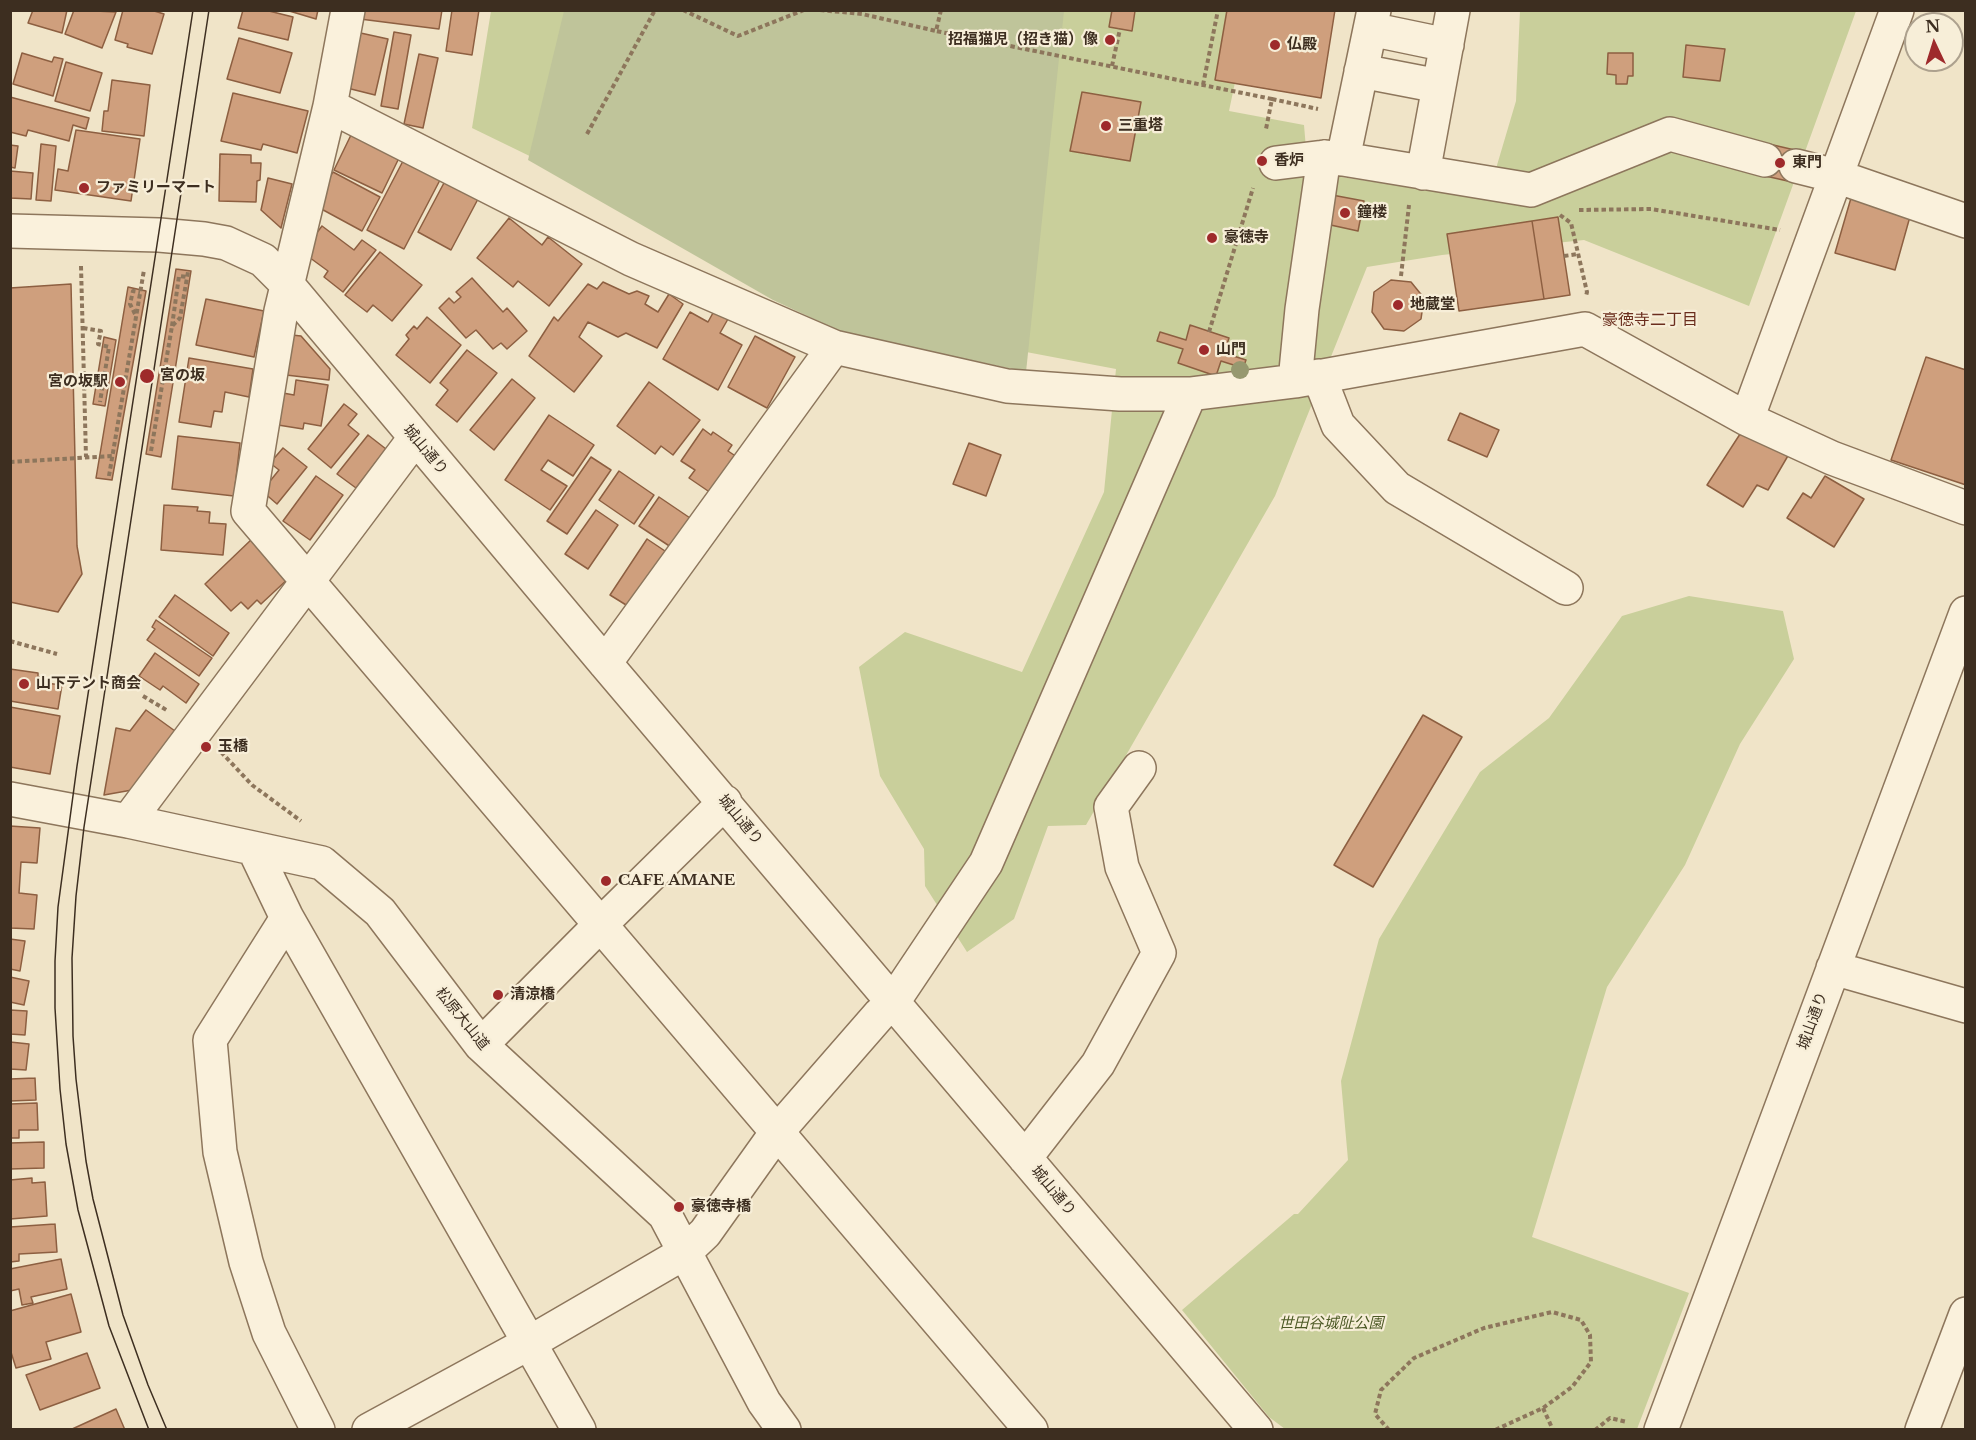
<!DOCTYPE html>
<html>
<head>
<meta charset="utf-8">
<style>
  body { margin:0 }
  #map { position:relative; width:1976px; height:1440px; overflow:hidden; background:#f0e4c8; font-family:"Libre Baskerville",serif }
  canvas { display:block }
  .frame { position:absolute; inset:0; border:12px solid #3d2e20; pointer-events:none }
  .north { position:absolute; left:1904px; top:12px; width:60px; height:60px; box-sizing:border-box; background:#f7eed8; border:2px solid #ada18e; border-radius:50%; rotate:356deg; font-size:16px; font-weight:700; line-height:24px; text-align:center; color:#3d2e20 }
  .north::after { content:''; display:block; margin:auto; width:21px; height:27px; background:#9e2a2b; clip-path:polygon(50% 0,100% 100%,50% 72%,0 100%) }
</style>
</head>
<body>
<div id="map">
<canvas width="1976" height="1440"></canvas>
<div class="frame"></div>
<div class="north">N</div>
</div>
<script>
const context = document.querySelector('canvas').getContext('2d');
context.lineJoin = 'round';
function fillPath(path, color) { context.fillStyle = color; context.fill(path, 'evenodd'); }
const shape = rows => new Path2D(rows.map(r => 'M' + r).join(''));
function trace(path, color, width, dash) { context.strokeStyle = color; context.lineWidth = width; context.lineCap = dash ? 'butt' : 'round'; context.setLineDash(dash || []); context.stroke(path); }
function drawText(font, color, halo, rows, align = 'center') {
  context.font = font + ' "Libre Baskerville","Noto Sans JP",serif'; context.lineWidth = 4.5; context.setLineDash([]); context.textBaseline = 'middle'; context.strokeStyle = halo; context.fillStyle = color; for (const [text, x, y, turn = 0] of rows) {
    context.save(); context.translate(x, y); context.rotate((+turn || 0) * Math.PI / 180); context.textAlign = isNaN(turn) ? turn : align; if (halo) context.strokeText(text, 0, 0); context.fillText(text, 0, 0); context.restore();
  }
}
const green = shape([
  [491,11,1250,11,1229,111,1304,125,1308,172,1487,199,1516,101,1520,11,1856,11,1749,306,1584,240,1442,255,1367,267,1275,496,1086,825,1048,826,1014,919,967,952,925,886,924,849,880,776,859,667,905,632,1022,672,1104,492,1116,369,873,323,472,128],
  [1689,596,1783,611,1794,659,1740,744,1685,865,1607,987,1532,1237,1689,1293,1637,1429,1285,1429,1269,1417,1182,1310,1294,1214,1298,1214,1348,1160,1341,1081,1379,939,1480,772,1549,718,1622,616]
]);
const cemetery = shape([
  [564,11,1064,11,1026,372,842,332,773,300,528,160]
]);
const building = shape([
  [33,10,67,10,62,33,28,23,33,10],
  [74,10,116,12,102,48,65,34,74,10],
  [123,10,151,10,164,14,152,54,127,47,128,44,115,40,123,10],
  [243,10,265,10,293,17,288,40,238,28,243,10],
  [286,10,318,10,316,19,286,10],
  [362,10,442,10,439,29,360,19,362,10],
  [452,10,479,10,472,55,446,51,452,10],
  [1112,10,1135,11,1132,31,1109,27,1112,10],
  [1227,10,1335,10,1321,98,1215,80,1227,10],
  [356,32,388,39,375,95,343,87,356,32],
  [394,32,411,35,398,109,381,106,394,32],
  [239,38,292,53,280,93,227,79,239,38],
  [1686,45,1725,49,1720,81,1683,77,1686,45],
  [22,53,52,62,54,57,63,59,53,96,13,84,22,53],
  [1608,53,1633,53,1633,76,1628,76,1627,84,1616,84,1616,75,1607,74,1608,53],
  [419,54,438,58,423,128,404,124,419,54],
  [66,62,102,73,90,111,55,101,66,62],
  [112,80,150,85,144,136,102,131,104,111,108,111,112,80],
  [1082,92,1141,102,1130,161,1070,151,1082,92],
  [233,93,308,111,297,153,263,144,261,150,221,141,233,93],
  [10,97,89,118,86,129,73,125,69,141,28,130,26,136,10,132,10,97],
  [76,130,140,139,131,201,55,190,58,169,68,171,76,130],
  [351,135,399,158,382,193,334,170,351,135],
  [41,144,56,146,51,201,36,200,41,144],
  [1769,144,1799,151,1792,182,1761,175,1769,144],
  [10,145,18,146,15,168,10,167,10,145],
  [220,154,251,155,251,163,261,163,260,180,257,181,256,202,219,201,220,154],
  [403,161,440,180,404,249,367,230,403,161],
  [10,171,33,173,31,199,10,198,10,171],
  [333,172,380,197,362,231,314,205,333,172],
  [268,178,292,184,281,228,261,210,268,178],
  [445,181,478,199,451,250,418,232,445,181],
  [1332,195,1364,201,1358,231,1326,224,1332,195],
  [1851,198,1911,213,1895,270,1835,253,1851,198],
  [1558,217,1570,295,1544,299,1532,221,1558,217],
  [509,218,542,245,548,237,582,264,549,306,518,281,513,287,477,258,509,218],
  [1532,221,1544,299,1459,311,1447,234,1532,221],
  [322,226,354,250,362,240,376,250,343,292,324,277,328,271,302,252,322,226],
  [380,252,422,285,392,321,373,305,367,312,345,295,380,252],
  [176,269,191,271,161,457,146,454,176,269],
  [472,278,503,312,507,308,527,331,507,349,501,343,493,349,476,330,466,338,439,308,449,298,454,303,461,297,456,292,472,278],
  [1391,280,1411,282,1424,298,1421,319,1404,331,1384,329,1372,312,1374,292,1391,280],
  [603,282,629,294,637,291,649,296,645,304,658,312,669,294,683,304,657,348,626,333,618,337,588,322,579,337,602,356,574,392,529,356,554,317,558,321,588,284,597,289,603,282],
  [71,284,77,546,82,574,58,612,10,602,10,288,71,284],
  [128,287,146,291,112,480,96,478,128,287],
  [206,299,264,311,254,357,196,345,206,299],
  [714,311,728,319,720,333,742,345,718,390,663,359,690,312,708,322,714,311],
  [427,317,461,345,430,383,396,355,409,339,406,335,414,326,417,329,427,317],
  [1190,325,1229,338,1224,353,1246,360,1243,368,1221,361,1216,376,1178,363,1183,349,1157,341,1160,332,1186,340,1190,325],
  [292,335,301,336,330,369,329,380,286,375,292,335],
  [755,336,795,357,767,408,728,387,755,336],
  [104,337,116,340,105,406,93,404,104,337],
  [467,350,497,373,457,422,436,405,448,390,440,383,467,350],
  [1926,357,1966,370,1966,485,1891,460,1926,357],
  [189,358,253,369,249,397,225,392,222,412,214,411,211,427,179,422,189,358],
  [512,379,535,398,494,450,470,430,512,379],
  [296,380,328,385,321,426,304,423,303,429,278,425,283,393,294,395,296,380],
  [649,382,700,420,673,455,661,446,655,454,617,426,649,382],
  [344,404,357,414,348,425,359,434,331,468,308,449,344,404],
  [1460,413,1499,430,1487,457,1448,440,1460,413],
  [549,415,594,445,573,476,548,460,541,470,567,486,550,510,505,480,549,415],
  [703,429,711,435,713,432,732,445,728,451,740,459,711,493,689,478,695,470,681,461,703,429],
  [1742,431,1789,454,1768,490,1757,485,1743,507,1707,485,1742,431],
  [368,435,386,449,356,488,337,474,368,435],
  [178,436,240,443,234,496,172,489,178,436],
  [969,443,1001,455,986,496,953,484,969,443],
  [283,448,307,467,277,504,262,491,279,470,270,463,283,448],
  [591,457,611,470,567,534,547,521,591,457],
  [619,471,654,495,634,524,599,500,619,471],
  [316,476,343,495,310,540,283,521,316,476],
  [1825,476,1864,499,1834,547,1787,518,1803,493,1811,498,1825,476],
  [659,497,696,522,677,551,639,526,659,497],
  [164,505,198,507,197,511,210,512,209,523,226,524,223,555,161,550,164,505],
  [596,510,618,525,588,569,565,554,596,510],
  [253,538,290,577,261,604,257,600,248,609,241,602,231,611,205,584,253,538],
  [647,539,668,553,631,608,610,595,647,539],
  [175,595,229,633,213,656,159,617,175,595],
  [156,620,212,658,199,676,147,640,155,629,152,627,156,620],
  [155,653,199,684,186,703,163,686,160,690,139,676,155,653],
  [10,669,38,673,38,677,46,678,45,683,62,685,58,709,10,701,10,669],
  [10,707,60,716,50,774,10,767,10,707],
  [146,710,175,731,132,790,104,795,116,728,130,731,146,710],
  [1423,715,1462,737,1373,887,1334,865,1423,715],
  [10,826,40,828,37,863,21,862,19,893,37,895,34,929,10,928,10,826],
  [10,939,25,941,20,971,10,969,10,939],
  [10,977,29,981,24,1005,10,1002,10,977],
  [10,1010,27,1011,25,1035,10,1034,10,1010],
  [10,1042,29,1044,26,1070,10,1069,10,1042],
  [35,1078,36,1100,10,1101,10,1079,35,1078],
  [37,1103,38,1130,19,1130,19,1138,10,1138,10,1104,37,1103],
  [44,1142,44,1168,10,1169,10,1143,44,1142],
  [32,1178,32,1183,45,1182,47,1216,10,1219,10,1180,32,1178],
  [55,1224,57,1252,19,1254,19,1261,10,1262,10,1227,55,1224],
  [61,1259,67,1289,31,1297,33,1303,22,1305,19,1289,10,1291,10,1269,61,1259],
  [71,1294,81,1332,46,1342,51,1359,16,1368,10,1349,10,1311,71,1294],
  [87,1353,100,1388,40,1410,26,1375,87,1353],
  [116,1409,125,1430,70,1430,116,1409]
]);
const path = shape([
  [683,10,738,36,804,10],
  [820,10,862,14,936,31],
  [941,10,936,31,1272,99,1266,129],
  [1112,66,1120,29],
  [1203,85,1218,10],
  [1272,99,1318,109],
  [587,134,655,10],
  [1579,210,1651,209,1780,230],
  [1560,215,1571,223,1587,292,1586,296],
  [1564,256,1578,254],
  [81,266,86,457],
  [1401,276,1409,205],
  [135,314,130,304,133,291,140,292],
  [172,326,179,276,187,277],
  [83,328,101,331,98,344,109,347,100,402],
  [1209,332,1253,188],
  [151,451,172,326,180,318,188,272],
  [10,462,112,456],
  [109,476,144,270],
  [10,641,57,654],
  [143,696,168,711],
  [221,752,252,785,301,821],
  [1543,1408,1553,1430],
  [1389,1430,1375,1414,1381,1390,1414,1358,1484,1328,1552,1312,1581,1320,1590,1335,1591,1362,1572,1387,1543,1408,1495,1430],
  [1595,1430,1610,1418,1627,1422]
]);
const minor = shape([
  [348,10,330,106,281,311,248,511,1031,1430],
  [1370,29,1447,45],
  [1361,71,1439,86],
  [330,106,631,259,834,347,1007,386,1120,394,1190,394,1295,381,1585,329,1747,419,1832,458,1966,508],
  [1343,159,1374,10],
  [1276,163,1324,157,1343,159,1531,190,1670,134,1765,160],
  [1796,166,1836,176,1966,221],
  [1423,173,1453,10],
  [10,231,159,235,204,239,226,243,263,260,287,284,605,663,1256,1430],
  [1319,376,1338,425,1397,488,1566,588],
  [1295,381,1302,309,1324,157],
  [1747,419,1897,10],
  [605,663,834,347],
  [10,799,128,821,322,863,380,912,481,1045,665,1215,764,1402,784,1430],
  [128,821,415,438],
  [254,849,287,918,579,1430],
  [287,918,210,1040,220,1152,246,1262,269,1333,318,1430],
  [1833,968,1966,1006],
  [481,1045,600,925,725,802],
  [1025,1158,1098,1064,1159,953,1122,867,1111,807,1139,768],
  [369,1430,529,1343,684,1253,705,1233,777,1132,879,1015,893,1002,986,863,1190,394],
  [1661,1430,1966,613],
  [1922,1430,1966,1314]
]);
const tram = shape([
  [149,1430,109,1326,78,1210,66,1144,60,1089,55,1008,55,961,58,907,77,766,193,10],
  [167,1430,148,1385,123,1315,93,1199,86,1161,76,1079,73,1036,72,958,76,896,84,827,209,10]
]);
const trees = [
  [1240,370]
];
const markers = [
  [1110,40,6,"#9e2a2b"],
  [1275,45,6,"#9e2a2b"],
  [1106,126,6,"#9e2a2b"],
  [1262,161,6,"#9e2a2b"],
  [1780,163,6,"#9e2a2b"],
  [84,188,6,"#9e2a2b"],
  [1345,213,6,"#9e2a2b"],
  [1212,238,6,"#9e2a2b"],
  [1398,305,6,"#9e2a2b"],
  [1204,350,6,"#9e2a2b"],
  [147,376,8,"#9e2a2b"],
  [120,382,6,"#9e2a2b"],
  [24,684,6,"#9e2a2b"],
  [206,747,6,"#9e2a2b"],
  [606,881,6,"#9e2a2b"],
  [498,995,6,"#9e2a2b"],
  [679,1207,6,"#9e2a2b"]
];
const poiNames = [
  ["招福猫児（招き猫）像",1098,40,"right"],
  ["仏殿",1287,45],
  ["三重塔",1118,126],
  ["香炉",1274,161],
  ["東門",1792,163],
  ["ファミリーマート",96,188],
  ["鐘楼",1357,213],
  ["豪徳寺",1224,238],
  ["地蔵堂",1410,305],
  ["山門",1216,350],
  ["宮の坂",160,376],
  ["宮の坂駅",108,382,"right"],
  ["山下テント商会",36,684],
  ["玉橋",218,747],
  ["CAFE AMANE",618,881],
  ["清涼橋",510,995],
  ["豪徳寺橋",691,1207]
];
const streetNames = [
  ["城山通り",425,450,50],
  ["城山通り",740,820,50],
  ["松原大山道",462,1019,51],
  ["城山通り",1813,1021,-70],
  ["城山通り",1053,1191,50]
];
const parkNames = [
  ["世田谷城阯公園",1331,1324]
];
const neighbourhoodNames = [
  ["豪徳寺二丁目",1650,320]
];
fillPath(green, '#c9cf9b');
fillPath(cemetery, '#bfc49a');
fillPath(building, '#cf9f7d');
trace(building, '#8d5f41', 1.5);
trace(minor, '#8d765c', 36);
trace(path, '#8d765c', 4, [4.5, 3]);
trace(minor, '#faf1dc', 33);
trace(tram, '#3d2e20', 1.5);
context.fillStyle = '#96986f';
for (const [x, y] of trees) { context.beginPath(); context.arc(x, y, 9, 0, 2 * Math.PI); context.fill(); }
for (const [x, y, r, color] of markers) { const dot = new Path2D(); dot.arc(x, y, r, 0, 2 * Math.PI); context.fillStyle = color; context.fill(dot); trace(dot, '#f7eed8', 2); }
drawText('bold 15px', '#3d2e20', '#f7eed8', poiNames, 'left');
drawText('15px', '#3d2e20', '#f7eed8', streetNames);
drawText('italic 15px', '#4d5a26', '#f7eed8', parkNames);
drawText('16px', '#6b2e1e', '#f7eed8', neighbourhoodNames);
</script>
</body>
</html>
